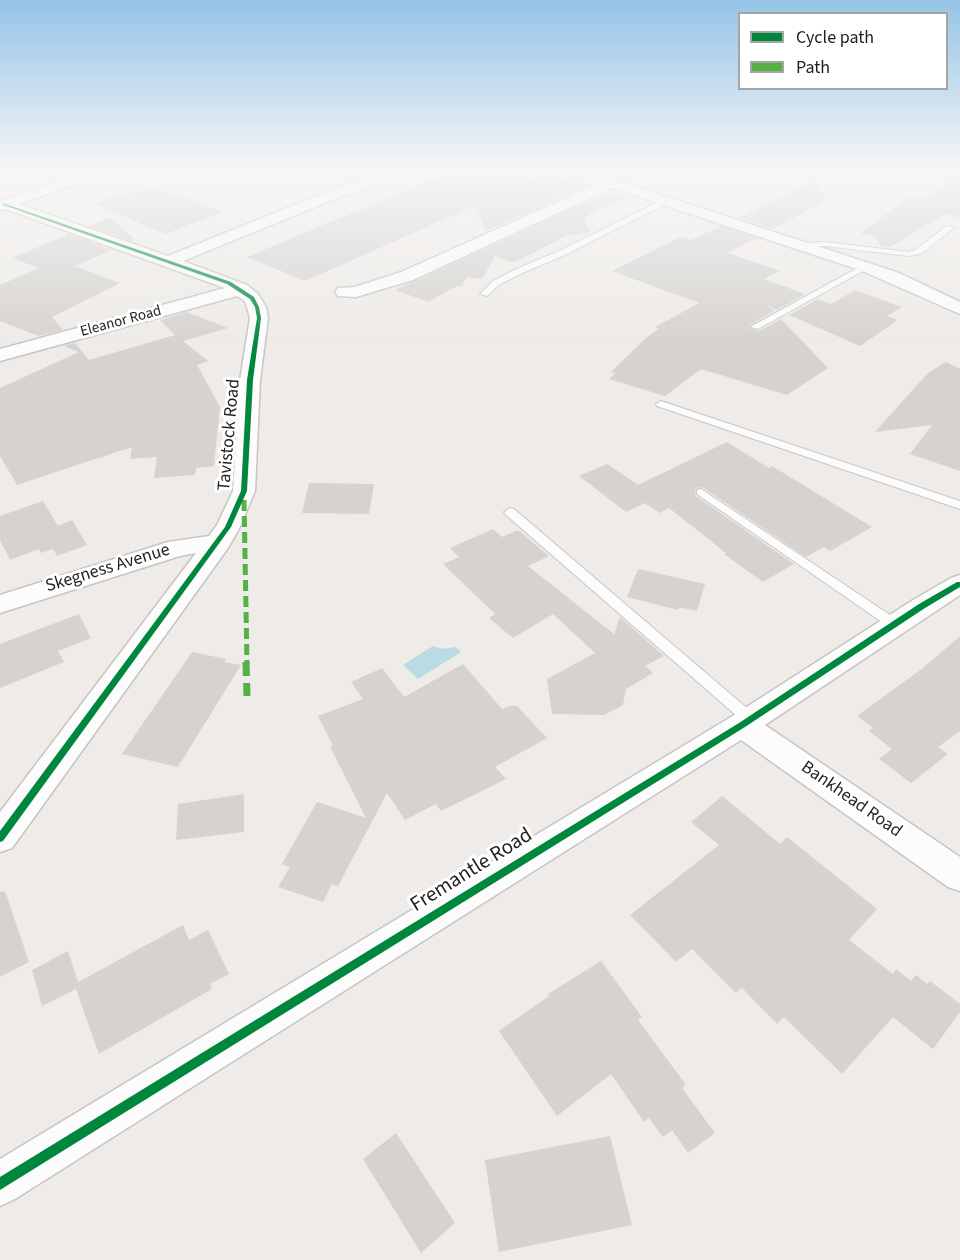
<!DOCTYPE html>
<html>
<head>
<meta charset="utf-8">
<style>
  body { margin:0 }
  #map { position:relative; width:960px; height:1260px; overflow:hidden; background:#eeebe8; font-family:"Source Sans 3",sans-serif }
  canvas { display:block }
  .legend { position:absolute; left:738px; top:12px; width:210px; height:78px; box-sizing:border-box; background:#fff; border:2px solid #a5a5a5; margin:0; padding:8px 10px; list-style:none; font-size:18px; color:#1f1f1f }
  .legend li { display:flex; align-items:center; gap:12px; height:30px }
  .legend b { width:30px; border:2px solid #a5a5a5 }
</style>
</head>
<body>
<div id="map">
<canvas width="960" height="1260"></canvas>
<ul class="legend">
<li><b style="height:8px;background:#00873e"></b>Cycle path</li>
<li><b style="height:8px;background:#55b145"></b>Path</li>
</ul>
</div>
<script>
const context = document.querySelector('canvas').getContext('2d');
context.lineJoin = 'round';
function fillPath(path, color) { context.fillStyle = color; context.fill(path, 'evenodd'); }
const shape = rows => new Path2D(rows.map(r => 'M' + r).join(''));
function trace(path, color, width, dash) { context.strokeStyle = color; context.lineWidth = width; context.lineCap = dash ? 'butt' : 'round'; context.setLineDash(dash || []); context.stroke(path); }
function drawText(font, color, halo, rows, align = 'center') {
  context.font = font + ' "Source Sans 3",sans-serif'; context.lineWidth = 6; context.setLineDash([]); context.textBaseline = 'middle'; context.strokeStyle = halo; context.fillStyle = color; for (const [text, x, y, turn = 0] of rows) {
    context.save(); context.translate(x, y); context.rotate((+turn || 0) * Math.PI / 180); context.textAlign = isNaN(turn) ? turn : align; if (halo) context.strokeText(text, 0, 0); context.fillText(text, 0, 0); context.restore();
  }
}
const water = shape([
  [433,646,442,649,455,647,461,652,418,679,403,665]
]);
const building = shape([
  [437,169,505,169,535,179,549,174,589,186,486,231,474,206,305,281,247,257,440,176],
  [960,173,960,218,945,214,890,247,881,246,875,237,860,233,910,197,922,199],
  [817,180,827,200,773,229,739,218],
  [152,186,223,212,166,234,94,204,128,191,134,193],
  [609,192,626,197,584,217,590,233,566,236,519,260,511,262,495,256,482,279,467,277,462,286,457,286,428,302,395,290],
  [111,217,135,240,132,241,89,226],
  [721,226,756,238,728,253,780,271,764,279,805,294,777,310,768,306,774,311,749,325,748,328,759,331,781,319,828,368,787,395,701,369,665,396,609,379,616,373,611,372,648,336,659,329,655,327,699,303,612,271,680,237,691,240],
  [69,234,112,250,75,266,120,283,52,317,63,330,39,336,0,321,0,285,39,268,12,258],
  [855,290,902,307,887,316,898,320,860,346,789,315,818,299,831,304],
  [187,312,228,328,183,341,208,361,197,365,220,407,214,466,196,468,195,475,154,478,157,457,130,459,132,447,17,485,0,456,0,388,79,352,64,346,75,343,89,360,175,335,160,320],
  [946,362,960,369,960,471,910,454,932,425,875,432,928,373],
  [727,442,769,468,772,466,872,527,830,551,824,547,806,557,702,487,695,489,696,496,794,564,763,582,724,554,726,553,669,508,660,513,645,503,626,512,579,476,607,464,638,485],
  [309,483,374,484,369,514,302,513],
  [43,501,58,526,72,520,87,545,57,556,53,549,41,553,39,549,10,560,0,540,0,516],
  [493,529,502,537,518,530,549,556,528,566,614,634,620,617,664,656,645,666,653,673,626,689,623,705,604,715,552,714,547,679,595,653,553,614,513,638,489,618,495,614,443,564,459,557,450,548],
  [638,569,705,584,697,611,679,607,678,610,627,597],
  [79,614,91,638,58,651,64,662,0,688,0,644],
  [960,636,960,731,938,747,948,754,911,783,879,759,892,749,869,731,873,728,857,716,923,668],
  [192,652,226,659,224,662,241,665,178,767,122,754],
  [463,664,502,709,509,706,517,706,547,738,495,767,506,779,441,811,436,804,405,820,387,793,338,886,332,884,323,902,278,887,290,867,282,864,317,802,366,818,330,747,333,746,318,716,363,699,351,682,382,668,404,697],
  [244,794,244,832,176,840,178,804],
  [722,796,780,844,787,837,877,909,849,940,893,974,896,969,911,981,916,975,927,984,930,981,960,1004,960,1012,933,1049,893,1017,842,1074,784,1017,777,1024,742,988,736,993,692,949,676,962,630,915,719,845,691,822],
  [5,891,29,962,0,977,0,892],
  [183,925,189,940,208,930,229,974,210,984,212,989,99,1054,76,989,42,1006,32,970,68,951,78,982],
  [601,961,642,1017,638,1020,686,1085,682,1088,715,1133,688,1153,672,1130,663,1137,649,1118,644,1122,611,1074,557,1116,499,1031,549,996,548,994],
  [396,1133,455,1223,421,1253,363,1159],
  [610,1136,632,1225,499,1252,485,1160]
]);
const lane = shape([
  [664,199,671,201,565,255,520,274,499,285,487,296,480,294,493,281,514,270,559,251,664,199],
  [947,226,954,228,921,254,909,256,825,246,802,247,798,245,802,243,825,242,909,252,915,250,947,226],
  [863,265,870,267,758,329,750,327,863,265],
  [661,401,960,501,960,509,657,406,656,404,661,401],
  [701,489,899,621,901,624,899,627,889,627,697,494,697,490,701,489],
  [510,508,514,509,755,715,757,719,755,723,745,723,506,515,504,512,510,508]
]);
const street = shape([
  [92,169,111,169,109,172,19,204,168,256,322,194,392,169,411,169,409,172,332,200,183,261,247,285,258,294,266,307,268,318,260,380,255,491,240,527,228,548,12,848,0,852,0,812,196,553,180,556,0,613,0,595,168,542,209,536,217,525,233,491,240,380,250,318,245,301,237,296,0,361,0,349,225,288,5,209,0,210,0,201,92,169],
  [561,169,581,169,872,264,899,273,960,302,960,314,860,270,612,188,413,280,356,297,338,296,335,292,338,288,355,287,401,272,598,184,563,172,561,169],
  [960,575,960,595,765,725,960,857,960,891,948,887,741,740,15,1199,0,1206,0,1159,731,717,913,600,951,578,960,575]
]);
const quietFar1 = shape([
  [244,500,247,664]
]);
const quiet = shape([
  [246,662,247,696]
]);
const cycleway = shape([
  [3,203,231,282,254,297,259,307,261,318,253,380,247,491,231,527,3,841,0,842,0,831,225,527,241,491,247,380,257,318,255,307,250,299,227,284,3,205,3,203],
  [957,582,960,582,960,587,925,608,745,727,0,1190,0,1177,739,723,919,604,957,582]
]);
const farStreetnames = [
  ["Eleanor Road",121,322,-15]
];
const streetNames = [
  ["Tavistock Road",230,435,-85],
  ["Skegness Avenue",108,569,-17],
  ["Bankhead Road",851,800,35]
];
const nearStreetnames = [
  ["Fremantle Road",472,871,-32]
];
fillPath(water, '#badbe3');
fillPath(building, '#d5d2cf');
trace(lane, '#c6c5c4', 2);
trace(street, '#c6c5c4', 3);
fillPath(lane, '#fcfcfc');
fillPath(street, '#fcfcfc');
trace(quietFar1, '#55b145', 5, [11, 5]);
trace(quiet, '#55b145', 7, [14, 7]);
fillPath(cycleway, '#00873e');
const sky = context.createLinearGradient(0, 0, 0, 345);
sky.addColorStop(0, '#95c4e6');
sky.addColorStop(0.49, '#f7f6f5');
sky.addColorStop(1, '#f7f6f500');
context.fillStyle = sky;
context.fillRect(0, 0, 960, 345);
drawText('15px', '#1f1f1f', '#fff', farStreetnames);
drawText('18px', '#1f1f1f', '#fff', streetNames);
drawText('21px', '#1f1f1f', '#fff', nearStreetnames);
</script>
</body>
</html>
